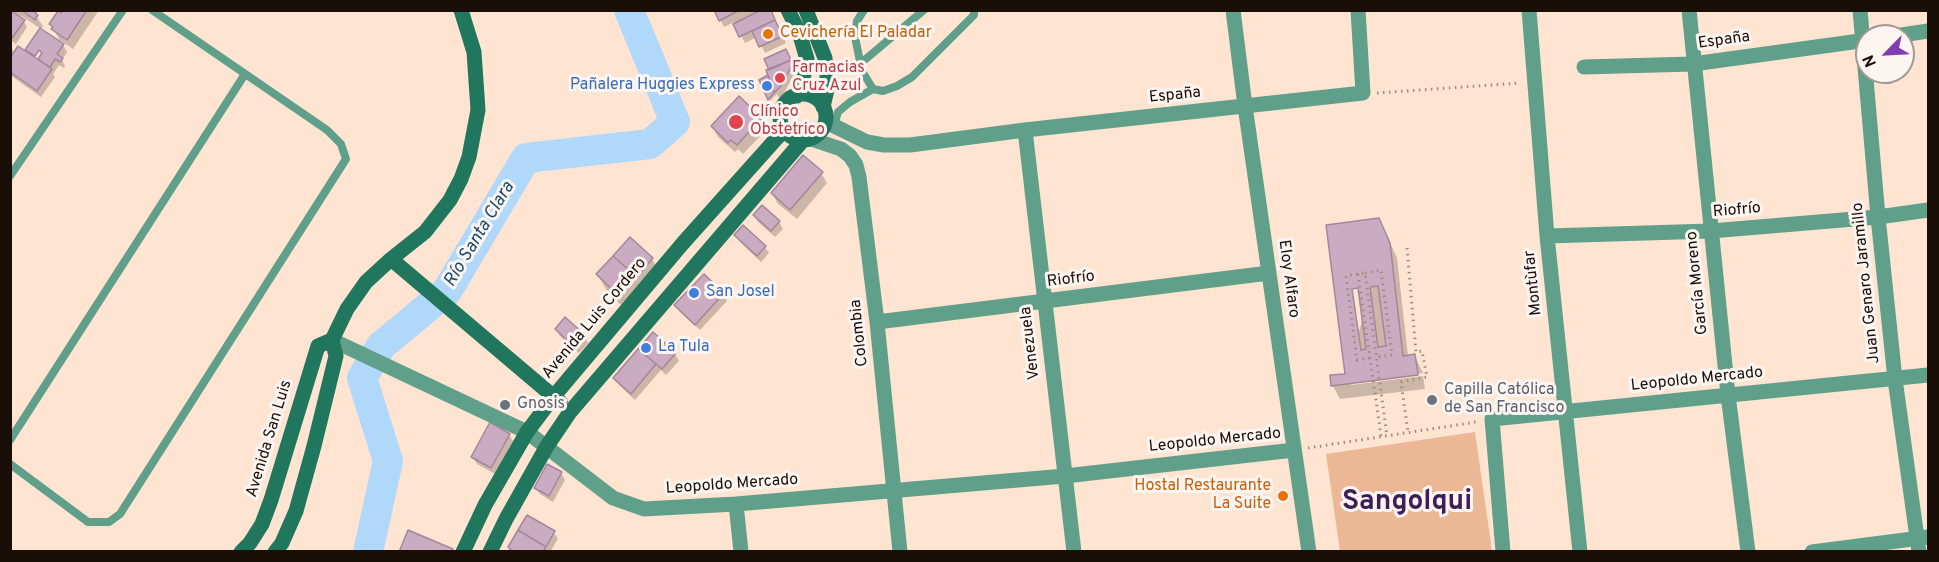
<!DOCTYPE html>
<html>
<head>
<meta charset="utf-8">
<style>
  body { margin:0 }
  #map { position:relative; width:1939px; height:562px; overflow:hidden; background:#ffe4d2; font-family:Overpass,sans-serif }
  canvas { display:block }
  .frame { position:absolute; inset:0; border:12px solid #1a0f08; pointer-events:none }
  .north { position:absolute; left:1855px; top:24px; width:60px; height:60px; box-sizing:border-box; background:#fcf5f1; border:2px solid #a29994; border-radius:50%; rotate:246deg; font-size:16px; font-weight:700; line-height:24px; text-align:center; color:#1a0f08 }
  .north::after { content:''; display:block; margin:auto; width:21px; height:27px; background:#813cb0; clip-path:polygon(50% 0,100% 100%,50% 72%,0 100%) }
</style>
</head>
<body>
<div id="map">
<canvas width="1939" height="562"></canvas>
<div class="frame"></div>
<div class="north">N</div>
</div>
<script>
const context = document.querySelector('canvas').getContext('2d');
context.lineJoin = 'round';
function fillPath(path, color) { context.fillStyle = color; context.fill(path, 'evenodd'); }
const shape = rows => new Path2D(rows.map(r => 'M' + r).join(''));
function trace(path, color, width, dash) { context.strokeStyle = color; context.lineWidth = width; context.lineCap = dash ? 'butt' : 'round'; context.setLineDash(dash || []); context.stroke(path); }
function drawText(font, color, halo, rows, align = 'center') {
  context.font = font + ' Overpass,sans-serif'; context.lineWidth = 6; context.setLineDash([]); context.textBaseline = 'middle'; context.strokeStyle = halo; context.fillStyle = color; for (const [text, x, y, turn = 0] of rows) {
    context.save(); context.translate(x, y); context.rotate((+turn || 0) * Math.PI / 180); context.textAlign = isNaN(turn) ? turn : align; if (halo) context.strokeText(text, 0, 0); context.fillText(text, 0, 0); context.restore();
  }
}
const green = shape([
  [1475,432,1492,551,1340,551,1326,454]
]);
const shadow = shape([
  [12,10,38,10,35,15,43,26,40,30,62,45,51,24,64,10,99,10,73,49,60,40,67,52,62,60,65,66,64,68,59,65,53,74,55,77,41,97,10,75,10,46,15,54,25,53,41,29,20,15,27,27,16,44,10,40,10,12,14,14],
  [39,48,44,52,38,61,30,56],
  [715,10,770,10,786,43,765,53,757,37,745,43,734,22,724,27],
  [785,51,795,73,784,93,779,98,777,94,770,101,760,80,767,77],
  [761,119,767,129,743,154,738,149,735,152,718,137,712,126],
  [821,173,827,183,797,219,778,204,772,193],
  [754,215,779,222,783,229,775,237,758,222],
  [1386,234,1397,258,1408,356,1414,355,1423,373,1351,382,1351,385,1423,376,1425,389,1340,399,1333,386,1332,376,1347,375],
  [736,235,765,247,769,253,761,262,740,242],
  [652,259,663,278,631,314,608,293,598,275],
  [704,276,723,294,727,301,700,330,680,312,676,305],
  [556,329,584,336,588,343,579,353,560,336],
  [675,354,679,361,666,375,661,370,635,400,619,385,615,378],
  [509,435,513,441,495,474,477,464,473,457],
  [561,473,565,480,553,502,540,494,536,488],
  [528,517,554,533,558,539,550,552,507,552]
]);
const river = shape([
  [368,552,388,461,362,378,381,346,447,291,526,158,650,144,675,122,629,10]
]);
const building = shape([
  [10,10,25,20,12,38,10,37,10,10],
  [21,10,32,10,38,15,35,20,21,10],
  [63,10,87,10,67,40,51,29,53,27,49,24,58,11,61,13,63,10],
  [714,10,740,10,719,21,714,10],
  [761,10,771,10,775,20,739,37,733,24,761,10],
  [775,20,783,36,759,47,752,31,775,20],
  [40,28,64,44,57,54,63,58,60,62,55,59,50,67,38,59,42,53,39,50,35,56,25,50,40,28],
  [18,46,52,69,37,91,10,72,10,58,18,46],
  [786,49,791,60,769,70,764,59,786,49],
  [791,60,792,65,781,86,774,93,766,70,791,60],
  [768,75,774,93,768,100,759,80,768,75],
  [739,96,762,118,737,145,731,140,728,143,711,126,739,96],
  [803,155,823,172,790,210,771,193,803,155],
  [762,205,780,221,771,231,753,215,762,205],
  [1379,218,1390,243,1403,356,1415,354,1418,375,1331,386,1330,375,1345,374,1326,225,1379,218],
  [743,225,766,246,757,256,734,235,743,225],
  [630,237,653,258,637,277,613,256,630,237],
  [613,256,637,277,619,296,596,274,613,256],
  [704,274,724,293,695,325,674,305,704,274],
  [1378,286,1386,346,1378,347,1370,287,1378,286],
  [1358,288,1366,349,1361,350,1352,289,1358,288],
  [565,317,585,335,574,347,555,329,565,317],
  [653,332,676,353,662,369,638,349,653,332],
  [638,349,656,364,631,394,613,378,638,349],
  [490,422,510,434,491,468,471,457,490,422],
  [547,464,562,472,549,496,534,488,547,464],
  [527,515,555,531,546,547,518,530,527,515],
  [408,530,453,549,451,552,399,552,408,530],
  [518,530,546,547,543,552,514,552,508,547,518,530]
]);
const path = shape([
  [1377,93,1520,83],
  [1407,248,1416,352,1422,351,1427,377,1401,382,1408,432],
  [1365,273,1381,270,1392,355,1376,357],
  [1358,274,1381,436],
  [1370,358,1357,360,1346,276,1365,273,1387,436],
  [1308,448,1476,422]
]);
const lane = shape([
  [864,10,857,21,855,37,862,71,873,89],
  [861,63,924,10],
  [834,126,838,112,850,102,873,89,883,91,897,86,912,77,974,15,974,10],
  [10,176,123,10],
  [10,440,245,74],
  [10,464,88,522,109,522,120,514,346,159,341,144,327,130,152,10]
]);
const street = shape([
  [1233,10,1245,106,1309,552],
  [1529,10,1547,236,1580,552],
  [1689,10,1728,395,1748,552],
  [1860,10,1878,217,1895,379,1919,552],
  [1895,36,1928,31],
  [1584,67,1693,64,1867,40],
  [826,122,867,142,884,145,910,145,1025,130,1363,93,1358,10],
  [1025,130,1074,552],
  [811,139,841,149,850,156,856,165,859,177,877,322,900,552],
  [1547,236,1711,231,1878,217,1928,210],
  [877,322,1269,273],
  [332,340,527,432,613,498,644,509,736,504,1065,476,1294,450],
  [736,504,741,552],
  [1503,552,1492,419,1928,375],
  [1812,552,1928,537]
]);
const secondary = shape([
  [788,10,799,32,807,59,806,68,797,96],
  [806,10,825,58,828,85,823,107],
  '780 117a23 23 0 1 1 46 0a23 23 0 1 1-46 0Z',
  [391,259,560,402],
  [241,552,250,543,262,524,271,500,318,346,332,340,347,309,366,282,391,259,425,232,450,200,461,179,469,157,478,110,474,52,461,10],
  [275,552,282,543,296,511,314,446,336,356,332,340],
  [463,552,485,505,527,432,554,396,683,243,784,130],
  [490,552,506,519,547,446,570,412,803,140]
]);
const markers = [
  [768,34,6,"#e8710a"],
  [780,78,6,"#e0444e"],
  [767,86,6,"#3f7fe0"],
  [736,122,8,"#e0444e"],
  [694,293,6,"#3f7fe0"],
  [646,348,6,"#3f7fe0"],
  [1432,400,6,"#6b7280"],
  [505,405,6,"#6b7280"],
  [1283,496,6,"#e8710a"]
];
const foodNames = [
  ["Cevichería El Paladar",780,34],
  ["Hostal Restaurante",1271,487,"right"],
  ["La Suite",1271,505,"right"]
];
const streetNames = [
  ["España",1724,41,-8],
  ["España",1175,96,-6],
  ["Riofrío",1737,211,-5],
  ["Eloy Alfaro",1288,279,82],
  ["Riofrío",1071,280,-7],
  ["Montùfar",1534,283,-96],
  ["García Moreno",1698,283,-96],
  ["Juan Genaro Jaramillo",1867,283,-96],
  ["Avenida Luis Cordero",595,319,-50],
  ["Colombia",860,333,-96],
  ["Venezuela",1031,343,-97],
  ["Leopoldo Mercado",1697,380,-6],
  ["Avenida San Luis",270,439,-73],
  ["Leopoldo Mercado",1215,441,-6],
  ["Leopoldo Mercado",732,485,-4]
];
const healthNames = [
  ["Farmacias",792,69],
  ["Cruz Azul",792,87],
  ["Clínico",750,113],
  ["Obstetrico",750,131]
];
const shopNames = [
  ["Pañalera Huggies Express",755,86,"right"],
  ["San Josel",706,293],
  ["La Tula",658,348]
];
const worshipNames = [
  ["Capilla Católica",1444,391],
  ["de San Francisco",1444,409],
  ["Gnosis",517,405]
];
const waterNames = [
  ["Río Santa Clara",480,235,-59]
];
const townNames = [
  ["Sangolqui",1407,503]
];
fillPath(green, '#ebb795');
fillPath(shadow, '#0003');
trace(river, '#b0d8fa', 30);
fillPath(building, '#cbabc1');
trace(building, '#a4859a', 1.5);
trace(path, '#9f8b7d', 3, [1.5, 4.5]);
trace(lane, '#609f89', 8);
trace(street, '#609f89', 15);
trace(secondary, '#21775e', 15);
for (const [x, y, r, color] of markers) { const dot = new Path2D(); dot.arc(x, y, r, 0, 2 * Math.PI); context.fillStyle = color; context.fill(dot); trace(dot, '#fcf5f1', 2); }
drawText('16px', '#c56008', '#fcf5f1', foodNames, 'left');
drawText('16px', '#1a0f08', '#fcf5f1', streetNames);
drawText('16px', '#be3a42', '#fcf5f1', healthNames, 'left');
drawText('16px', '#366cbe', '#fcf5f1', shopNames, 'left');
drawText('16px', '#5b616d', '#fcf5f1', worshipNames, 'left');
drawText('italic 18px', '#17496d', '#fcf5f1', waterNames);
drawText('bold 28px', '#3e1e56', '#fcf5f1', townNames);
</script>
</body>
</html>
